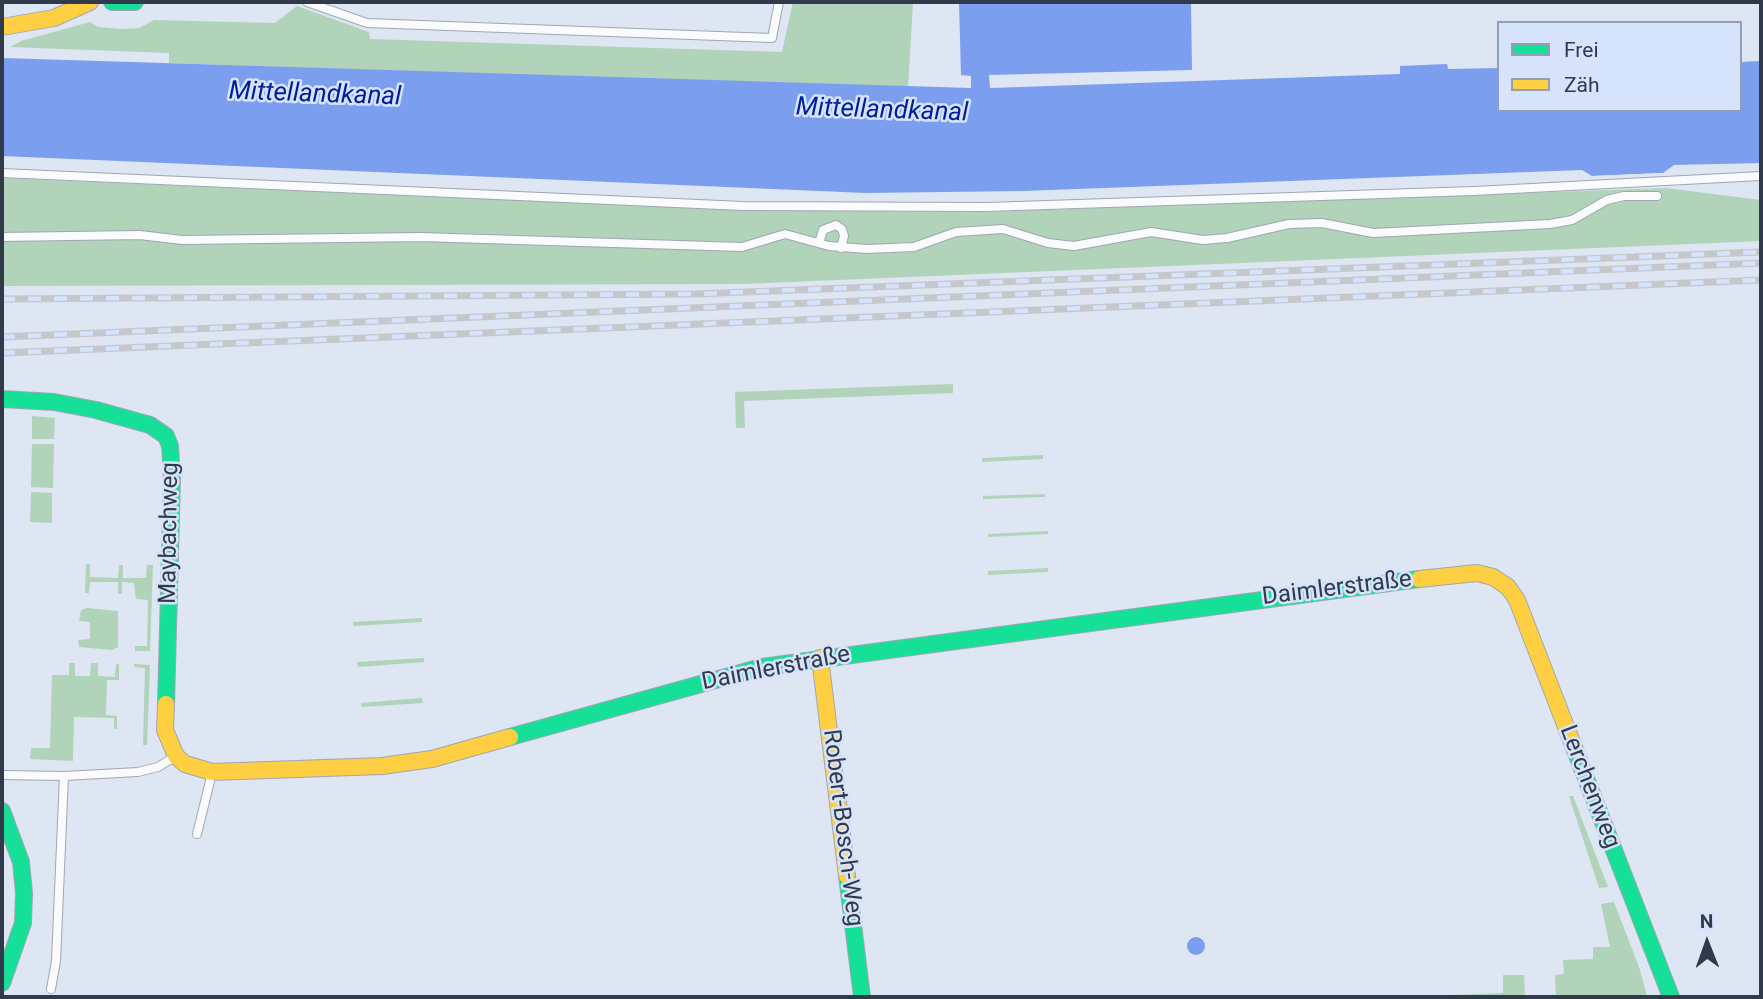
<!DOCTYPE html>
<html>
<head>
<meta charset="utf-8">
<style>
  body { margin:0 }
  #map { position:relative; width:1763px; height:999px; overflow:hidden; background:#dee6f4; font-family:Roboto,sans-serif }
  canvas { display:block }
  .frame { position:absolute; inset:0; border:4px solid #313a4a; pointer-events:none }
  .legend { position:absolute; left:1497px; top:21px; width:245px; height:91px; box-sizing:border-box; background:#d6e3fc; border:2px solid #949fb5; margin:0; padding:9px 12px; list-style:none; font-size:21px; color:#313a4a }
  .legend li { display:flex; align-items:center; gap:14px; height:35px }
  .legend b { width:35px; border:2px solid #949fb5 }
  .north { position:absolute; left:1672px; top:908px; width:70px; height:70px; -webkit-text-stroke:5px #d6e3fc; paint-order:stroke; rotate:359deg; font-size:19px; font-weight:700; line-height:28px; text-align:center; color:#313a4a }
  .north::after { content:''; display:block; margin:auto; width:24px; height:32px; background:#313a4a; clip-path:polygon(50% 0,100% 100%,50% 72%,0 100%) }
</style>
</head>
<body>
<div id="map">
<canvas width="1763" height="999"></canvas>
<div class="frame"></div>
<ul class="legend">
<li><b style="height:9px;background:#16e098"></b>Frei</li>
<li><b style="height:9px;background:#ffcf43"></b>Zäh</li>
</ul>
<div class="north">N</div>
</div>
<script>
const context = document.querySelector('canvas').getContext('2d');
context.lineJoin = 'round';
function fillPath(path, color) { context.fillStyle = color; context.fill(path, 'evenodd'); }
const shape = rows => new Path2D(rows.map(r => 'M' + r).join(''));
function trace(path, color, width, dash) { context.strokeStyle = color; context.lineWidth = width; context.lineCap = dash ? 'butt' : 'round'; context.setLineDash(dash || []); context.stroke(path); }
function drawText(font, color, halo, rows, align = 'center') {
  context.font = font + ' Roboto,sans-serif'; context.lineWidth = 5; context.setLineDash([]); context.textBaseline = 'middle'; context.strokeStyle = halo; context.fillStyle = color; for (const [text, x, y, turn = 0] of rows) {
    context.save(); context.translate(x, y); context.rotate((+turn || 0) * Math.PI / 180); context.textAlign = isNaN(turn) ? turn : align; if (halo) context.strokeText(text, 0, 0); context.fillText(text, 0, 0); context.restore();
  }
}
const green = shape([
  [793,2,913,2,908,88,169,63,169,53,10,47,21,41,90,22,98,27,123,29,139,28,154,20,275,23,297,6,369,32,370,39,782,52],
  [2,178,742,210,986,212,1666,188,1761,200,1761,241,744,284,2,286],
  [953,384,953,393,744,401,745,428,736,428,735,392],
  [32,416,55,418,54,439,32,439],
  [32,444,54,444,53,488,31,487],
  [1043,455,1043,459,982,462,982,458],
  [31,492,52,493,52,523,30,522],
  [1045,494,1045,497,983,499,983,496],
  [1048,531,1048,534,988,537,988,534],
  [86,564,90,564,90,577,118,578,119,565,123,565,123,578,146,578,147,565,153,565,150,651,135,651,135,646,147,646,148,600,136,599,134,583,122,582,122,594,118,594,118,582,90,582,89,593,85,593],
  [1048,568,1048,572,988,575,988,571],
  [87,608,118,611,118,647,112,650,79,647,78,640,90,639,90,622,79,621,81,610],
  [422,618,422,622,353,626,353,622],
  [424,658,424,662,358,667,357,662],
  [69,663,75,663,75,676,90,676,91,663,98,663,98,676,115,677,116,664,119,664,119,680,107,680,106,715,117,716,117,729,114,729,114,718,74,717,73,761,30,759,31,748,50,748,52,675,69,675],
  [134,664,150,665,147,745,143,745,145,668,134,667],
  [422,698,423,703,362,707,361,703],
  [1569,796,1573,796,1608,887,1599,888],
  [1614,902,1640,970,1647,997,1556,997,1555,975,1564,974,1563,960,1593,959,1593,947,1610,947,1601,904],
  [1503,975,1524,975,1525,997,1391,997,1503,993]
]);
const water = shape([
  [959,2,1191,2,1192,70,989,75,990,88,1400,74,1400,66,1447,64,1448,69,1499,68,1499,110,1740,110,1740,62,1761,61,1761,163,1674,165,1663,173,1592,176,1582,170,1024,191,866,193,2,156,2,58,971,88,971,76,961,75],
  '1187 946a9 9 0 1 1 18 0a9 9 0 1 1-18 0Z'
]);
const pier = shape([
  [1663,173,1663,177,1592,180,1592,176]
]);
const lane = shape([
  [307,2,367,23,772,38,779,2],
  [2,173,743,206,986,207,1474,191,1761,176],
  [2,237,140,235,182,240,421,237,742,247,785,234,829,246,867,249,914,247,956,232,1003,229,1048,243,1074,246,1151,232,1203,240,1227,238,1289,224,1322,223,1373,233,1550,224,1572,220,1607,200,1624,196,1657,196],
  [819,243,823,230,836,225,842,229,844,236,841,248],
  [2,775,64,776,138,772,158,767,176,756],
  [197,834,212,773],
  [51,989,56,961,64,776]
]);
const fast = shape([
  [112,2,135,2],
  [2,399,54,402,96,410,150,425,166,436,170,446,172,477,166,704],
  [510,737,762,667,1419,579],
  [1575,750,1671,997],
  [2,811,21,862,24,893,23,923,2,983],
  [847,876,862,997]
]);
const slow = shape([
  [2,27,54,18,90,2],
  [1419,579,1477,573,1493,577,1508,587,1517,600,1575,750],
  [820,658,847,876],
  [166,704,165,730,176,756,185,764,212,772,382,766,432,759,510,737]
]);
const rail = shape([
  [2,299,695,294,1761,252],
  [2,337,1761,263],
  [2,353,1761,280]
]);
const streetNames = [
  ["Maybachweg",170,533,-89],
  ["Daimlerstraße",1337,589,-7],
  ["Daimlerstraße",776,669,-11],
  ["Lerchenweg",1589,787,69],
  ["Robert-Bosch-Weg",842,828,83]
];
const waterNames = [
  ["Mittellandkanal",315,95,2],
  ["Mittellandkanal",882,111,2]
];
fillPath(green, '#b0d3b9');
fillPath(water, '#7b9fee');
fillPath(pier, '#dee6f4');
trace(lane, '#9fa6b3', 10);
trace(fast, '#9fa6b3', 18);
trace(slow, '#9fa6b3', 18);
trace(lane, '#fafbfd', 8);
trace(fast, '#16e098', 16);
trace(slow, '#ffcf43', 16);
trace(rail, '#c5c7cb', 7);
trace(rail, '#d6e3fc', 4.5, [13]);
drawText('24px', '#313a4a', '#d6e3fc', streetNames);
drawText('italic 26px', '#001d9b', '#d6e3fc', waterNames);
</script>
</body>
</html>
